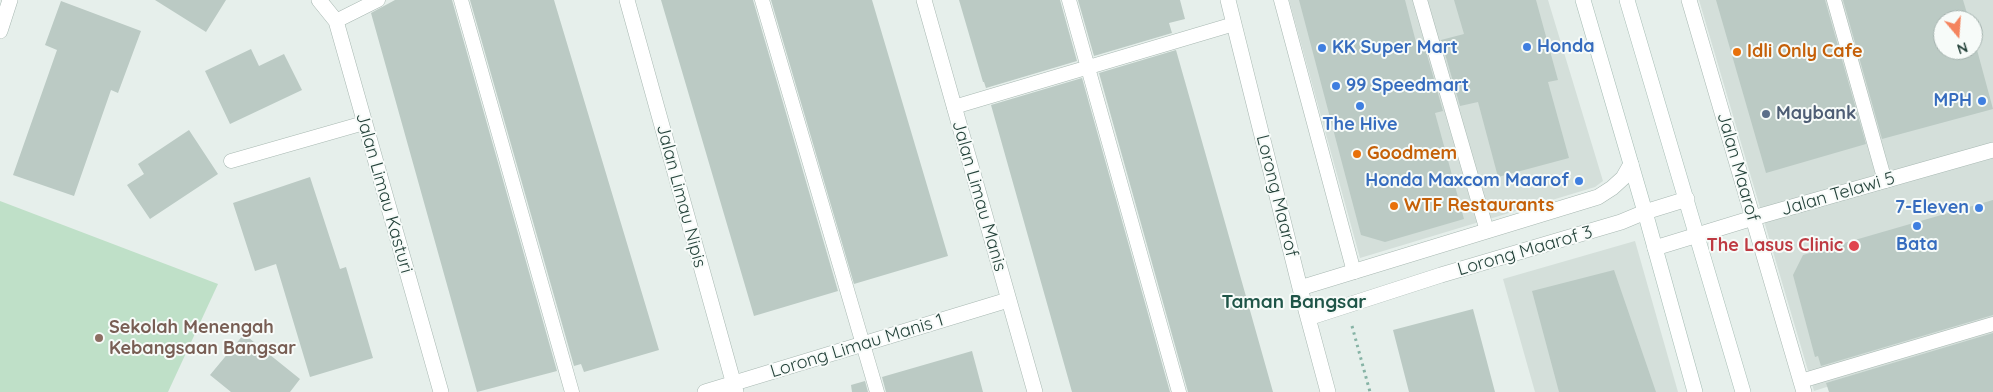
<!DOCTYPE html>
<html>
<head>
<meta charset="utf-8">
<style>
  body { margin:0 }
  #map { position:relative; width:1993px; height:392px; overflow:hidden; background:#e6efeb; font-family:Quicksand,sans-serif }
  canvas { display:block }
  .north { position:absolute; left:1933px; top:10px; width:50px; height:50px; box-sizing:border-box; background:#f7fbf9; border:1px solid #a3b1ad; border-radius:50%; rotate:162deg; font-size:14px; font-weight:700; line-height:20px; text-align:center; color:#24423a }
  .north::after { content:''; display:block; margin:auto; width:18px; height:22px; background:#f4845f; clip-path:polygon(50% 0,100% 100%,50% 72%,0 100%) }
</style>
</head>
<body>
<div id="map">
<canvas width="1993" height="392"></canvas>
<div class="north">N</div>
</div>
<script>
const context = document.querySelector('canvas').getContext('2d');
context.lineJoin = 'round';
function fillPath(path, color) { context.fillStyle = color; context.fill(path, 'evenodd'); }
const shape = rows => new Path2D(rows.map(r => 'M' + r).join(''));
function trace(path, color, width, dash) { context.strokeStyle = color; context.lineWidth = width; context.lineCap = dash ? 'butt' : 'round'; context.setLineDash(dash || []); context.stroke(path); }
function drawText(font, color, halo, rows, align = 'center') {
  context.font = font + ' Quicksand,sans-serif'; context.lineWidth = 4; context.setLineDash([]); context.textBaseline = 'middle'; context.strokeStyle = halo; context.fillStyle = color; for (const [text, x, y, turn = 0] of rows) {
    context.save(); context.translate(x, y); context.rotate((+turn || 0) * Math.PI / 180); context.textAlign = isNaN(turn) ? turn : align; if (halo) context.strokeText(text, 0, 0); context.fillText(text, 0, 0); context.restore();
  }
}
const built = shape([
  [1289,0,1548,0,1603,181,1595,187,1360,258],
  [1699,0,1993,0,1993,334,1814,391],
  [1943,20,1973,20,1973,50,1943,50],
  [1635,241,1678,392,1535,392,1503,279]
]);
const green = shape([
  [0,201,218,284,168,392,0,392]
]);
const building = shape([
  [155,0,226,0,206,32],
  [395,0,452,0,557,371,477,392,371,13],
  [470,0,554,0,659,350,584,372,581,364,574,366],
  [661,0,753,0,838,291,754,316],
  [771,0,872,0,948,256,854,284],
  [959,0,1060,0,1077,61,986,88,984,82,983,82],
  [1078,0,1180,0,1185,19,1169,23,1172,33,1094,56],
  [1299,0,1405,0,1417,46,1424,44,1443,111,1435,113,1464,219,1385,242,1361,235],
  [1454,0,1536,0,1558,80,1548,82,1569,158,1498,177,1478,102,1460,106,1441,40,1464,34],
  [1716,0,1825,0,1866,144,1766,173],
  [1843,0,1963,0,1969,20,1943,20,1943,50,1973,50,1973,35,1993,109,1882,139],
  [61,1,141,31,118,93,111,90,74,196,13,175,57,50,45,45],
  [251,49,259,66,284,54,302,90,230,124,205,71],
  [1176,50,1251,314,1273,392,1188,392,1099,73],
  [1082,78,1170,392,1072,392,991,105],
  [189,130,218,174,150,219,127,185,144,174,138,164],
  [310,177,340,269,346,267,373,358,310,377,276,264,255,271,233,203],
  [1993,200,1993,315,1821,366,1818,356,1815,357,1793,275,1803,255],
  [1614,270,1656,392,1559,392,1532,291],
  [1473,309,1495,392,1409,392,1393,330],
  [1993,333,1993,392,1829,392,1826,383],
  [244,334,300,379,290,392,231,392,210,375],
  [972,351,983,392,886,392,882,377],
  [865,381,868,392,852,392,851,385]
]);
const path = shape([
  [1352,326,1370,392]
]);
const service = shape([
  [461,0,572,392],
  [762,0,877,392],
  [1069,0,1179,392],
  [1281,0,1354,272],
  [1420,0,1487,231],
  [1834,0,1885,181],
  [336,21,378,0],
  [954,107,1234,24],
  [231,161,364,123],
  [1801,381,1993,324]
]);
const minor = shape([
  [319,0,336,21,441,392],
  [627,0,736,392],
  [924,0,1035,392],
  [1228,0,1300,288,1328,392],
  [1689,0,1804,392],
  [0,31,10,0],
  [1655,248,1753,218,1993,150],
  [1300,288,1598,197,1612,188,1623,178,1631,164],
  [1308,318,1441,275,1621,222,1645,212,1687,199],
  [705,392,1008,300]
]);
const secondary = shape([
  [1583,0,1645,212,1695,392],
  [1627,0,1743,392]
]);
const markers = [
  [1527,47,5,"#3f7fe0"],
  [1322,48,5,"#3f7fe0"],
  [1737,52,5,"#e8710a"],
  [1336,86,5,"#3f7fe0"],
  [1982,101,5,"#3f7fe0"],
  [1360,106,5,"#3f7fe0"],
  [1766,114,5,"#5c6f8a"],
  [1357,154,5,"#e8710a"],
  [1579,181,5,"#3f7fe0"],
  [1394,206,5,"#e8710a"],
  [1979,208,5,"#3f7fe0"],
  [1917,226,5,"#3f7fe0"],
  [1854,246,6,"#e0444e"],
  [99,338,5,"#8d6e63"]
];
const shopNames = [
  ["Honda",1537,47],
  ["KK Super Mart",1332,48],
  ["99 Speedmart",1346,86],
  ["MPH",1972,101,"right"],
  ["The Hive",1360,125,"center"],
  ["Honda Maxcom Maarof",1569,181,"right"],
  ["7-Eleven",1969,208,"right"],
  ["Bata",1917,245,"center"]
];
const foodNames = [
  ["Idli Only Cafe",1747,52],
  ["Goodmem",1367,154],
  ["WTF Restaurants",1404,206]
];
const serviceNames = [
  ["Maybank",1776,114]
];
const streetNames = [
  ["Jalan Maarof",1738,167,74],
  ["Jalan Limau Kasturi",384,193,74],
  ["Jalan Telawi 5",1838,194,-16],
  ["Jalan Limau Nipis",681,196,75],
  ["Jalan Limau Manis",979,196,74],
  ["Lorong Maarof",1277,196,76],
  ["Lorong Maarof 3",1525,251,-16],
  ["Lorong Limau Manis 1",857,346,-17]
];
const healthNames = [
  ["The Lasus Clinic",1843,246]
];
const educationNames = [
  ["Sekolah Menengah",109,328],
  ["Kebangsaan Bangsar",109,349]
];
const neighbourhoodNames = [
  ["Taman Bangsar",1294,302]
];
fillPath(built, '#d4dfda');
fillPath(green, '#bfe0c8');
fillPath(building, '#bbcac4');
trace(service, '#a8b8b2', 15);
trace(minor, '#a8b8b2', 16);
trace(secondary, '#a4bbb3', 16);
trace(path, '#86b3a5', 3, [2.5, 4]);
trace(service, '#fff', 14);
trace(minor, '#fff', 15);
trace(secondary, '#fff', 15);
for (const [x, y, r, color] of markers) { const dot = new Path2D(); dot.arc(x, y, r, 0, 2 * Math.PI); context.fillStyle = color; context.fill(dot); trace(dot, '#f7fbf9', 2); }
drawText('bold 18px', '#366cbe', '#f7fbf9', shopNames, 'left');
drawText('bold 18px', '#c56008', '#f7fbf9', foodNames, 'left');
drawText('bold 18px', '#4e5e75', '#f7fbf9', serviceNames, 'left');
drawText('18px', '#24423a', '#f7fbf9', streetNames);
drawText('bold 18px', '#be3a42', '#f7fbf9', healthNames, 'right');
drawText('bold 18px', '#785e54', '#f7fbf9', educationNames, 'left');
drawText('bold 19px', '#1f5548', '#f7fbf9', neighbourhoodNames);
</script>
</body>
</html>
